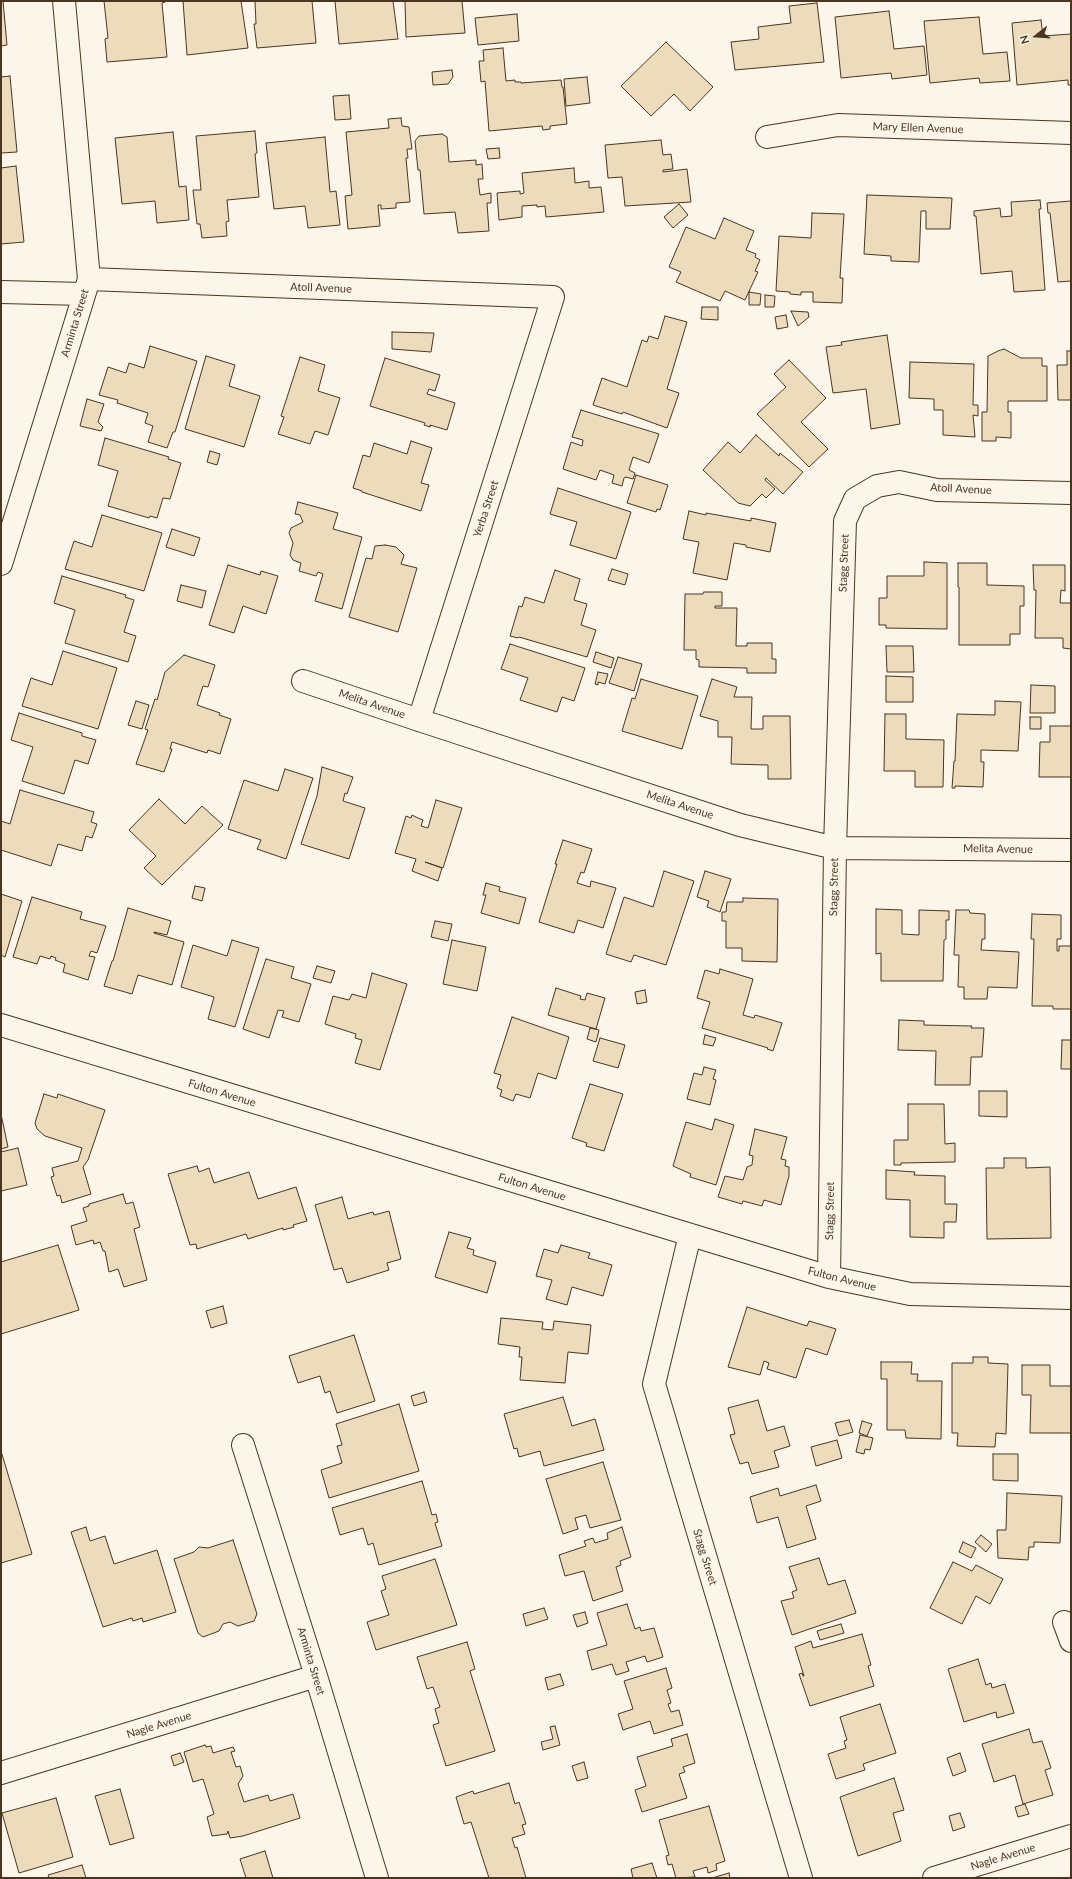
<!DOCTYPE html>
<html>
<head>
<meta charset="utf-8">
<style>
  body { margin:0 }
  #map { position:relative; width:1072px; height:1879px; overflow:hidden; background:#fbf6e9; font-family:Lato,sans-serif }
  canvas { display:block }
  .frame { position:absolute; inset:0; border:2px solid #4a3520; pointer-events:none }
  .north { position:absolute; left:1016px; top:16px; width:40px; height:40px; -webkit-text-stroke:3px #fbf6e9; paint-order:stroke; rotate:253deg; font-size:11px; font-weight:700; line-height:16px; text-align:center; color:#4a3520 }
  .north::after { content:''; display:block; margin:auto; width:14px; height:18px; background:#4a3520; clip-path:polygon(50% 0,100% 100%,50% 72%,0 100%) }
</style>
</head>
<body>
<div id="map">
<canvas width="1072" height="1879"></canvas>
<div class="frame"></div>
<div class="north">N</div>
</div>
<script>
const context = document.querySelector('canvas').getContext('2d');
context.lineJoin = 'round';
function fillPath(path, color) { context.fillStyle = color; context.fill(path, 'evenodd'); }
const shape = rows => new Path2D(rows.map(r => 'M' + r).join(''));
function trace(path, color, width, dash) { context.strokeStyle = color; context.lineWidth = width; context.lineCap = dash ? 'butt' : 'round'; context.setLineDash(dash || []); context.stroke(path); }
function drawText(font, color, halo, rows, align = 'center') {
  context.font = font + ' Lato,sans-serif'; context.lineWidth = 3; context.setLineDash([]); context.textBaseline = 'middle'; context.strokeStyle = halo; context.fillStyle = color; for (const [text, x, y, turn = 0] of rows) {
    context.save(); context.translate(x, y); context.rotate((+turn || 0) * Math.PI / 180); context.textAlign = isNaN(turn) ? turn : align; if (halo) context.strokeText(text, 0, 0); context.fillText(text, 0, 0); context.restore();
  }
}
const building = shape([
  [1,1,3,1,7,45,1,46,1,1],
  [104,1,168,1,162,3,167,57,107,62,105,39,108,38,104,1],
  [176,1,241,1,248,48,187,55,183,1,176,1],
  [255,1,312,1,316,43,257,48,254,24,256,24,255,1],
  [335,1,393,1,398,39,339,44,335,1],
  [405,1,462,1,465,33,406,37,405,1],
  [817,3,824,62,735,70,731,42,759,39,758,27,791,23,789,6,817,3],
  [889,11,894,49,924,46,927,75,892,79,891,73,841,78,835,17,889,11],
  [517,14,519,41,478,45,475,18,517,14],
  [979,17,983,54,1007,52,1010,81,980,83,979,78,930,83,924,21,979,17],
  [1041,20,1043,36,1071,34,1071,85,1068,85,1068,80,1017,85,1012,23,1041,20],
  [666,42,713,87,690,111,674,94,651,116,621,86,666,42],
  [503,48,506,81,515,80,515,82,521,82,521,83,561,80,562,87,563,87,567,124,550,126,550,129,543,130,542,126,489,131,485,81,481,82,479,61,484,61,483,50,503,48],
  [452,70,453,77,448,84,433,85,432,72,452,70],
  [10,76,17,152,1,153,1,77,10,76],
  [587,77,590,103,566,106,564,79,587,77],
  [349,95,351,119,335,120,333,96,349,95],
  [401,118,402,126,409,127,412,149,407,149,408,158,406,158,410,202,396,203,396,208,381,209,381,205,378,205,380,226,348,229,345,196,352,195,346,132,389,128,388,119,401,118],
  [255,131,257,153,255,154,259,197,227,200,229,221,226,222,227,236,202,238,200,224,197,224,193,190,201,190,196,136,255,131],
  [173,132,179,187,186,186,189,220,157,223,155,201,122,204,115,138,173,132],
  [442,134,447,137,449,162,476,160,476,165,482,164,483,179,478,179,480,195,491,193,491,203,487,203,489,231,458,233,455,212,424,214,420,170,418,170,415,141,419,136,442,134],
  [325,137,330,192,336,191,340,225,308,228,305,206,274,209,266,143,325,137],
  [661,140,663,155,671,154,673,169,663,170,663,172,687,169,691,202,625,206,622,177,608,178,605,145,661,140],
  [499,148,500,158,488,159,486,149,499,148],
  [16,166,24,242,1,244,1,168,16,166],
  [574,168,575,183,589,181,589,188,601,187,604,212,546,217,545,206,537,207,537,205,522,206,522,217,499,220,497,193,520,191,520,194,524,193,522,173,574,168],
  [867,195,952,198,950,229,926,229,926,211,921,211,919,262,891,261,891,256,864,254,867,195],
  [1040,200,1041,209,1039,209,1045,290,1014,292,1012,271,981,274,976,216,974,216,974,211,1000,208,1001,217,1012,216,1011,202,1040,200],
  [1071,201,1071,281,1058,282,1050,213,1048,213,1047,203,1071,201],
  [679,204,688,215,673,228,664,217,679,204],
  [812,213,844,214,840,278,843,278,842,303,813,302,813,292,801,292,801,295,790,294,790,292,776,291,779,236,811,238,812,213],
  [724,218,754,231,746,250,756,254,755,257,760,260,755,271,758,272,745,300,725,291,720,301,676,282,681,272,669,267,686,227,715,239,724,218],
  [749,292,761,294,760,305,749,305,749,292],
  [765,295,775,296,774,307,765,307,765,295],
  [702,307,718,307,718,320,701,319,702,307],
  [791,311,808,312,809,317,798,326,791,311],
  [786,315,788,327,777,329,775,317,786,315],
  [665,316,687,322,667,389,679,393,667,428,623,412,622,414,593,405,602,378,627,387,642,340,647,342,649,336,658,339,665,316],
  [392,332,434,333,431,352,392,349,392,332],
  [887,335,900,424,871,429,866,389,833,393,826,347,842,345,841,342,887,335],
  [150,346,197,361,175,432,173,432,167,448,148,442,153,426,145,423,148,413,117,403,118,400,99,395,108,367,126,373,129,363,144,368,150,346],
  [1004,349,1021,358,1042,358,1042,366,1047,366,1047,401,1008,401,1008,412,1011,412,1011,438,996,437,996,441,982,441,982,412,987,412,988,356,998,351,1004,349],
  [1067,351,1071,351,1071,400,1058,400,1057,365,1067,365,1067,351],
  [206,356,235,365,229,386,260,396,244,447,185,429,206,356],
  [300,357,325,365,318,391,340,398,328,435,315,431,310,444,278,434,284,417,281,416,300,357],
  [385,358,440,375,435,391,429,389,427,394,455,403,447,430,430,425,430,427,424,425,425,423,370,406,385,358],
  [789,360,826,398,801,422,828,449,809,467,757,414,786,387,774,374,789,360],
  [910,362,974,364,973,405,978,405,978,416,973,415,975,437,943,435,943,410,934,410,934,399,909,398,910,362],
  [87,399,104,404,98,422,103,427,101,431,80,426,87,399],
  [581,410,659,434,649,463,633,457,629,470,635,473,633,479,626,477,624,478,622,486,612,483,614,475,600,470,596,480,563,469,571,442,582,446,583,440,572,437,581,410],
  [756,435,779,456,780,453,803,472,783,494,766,478,765,480,775,489,766,498,762,494,750,506,738,503,703,470,728,442,740,453,756,435],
  [105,438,169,457,168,459,181,463,170,499,163,498,157,518,150,516,149,518,108,506,118,471,98,465,105,438],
  [411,441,432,448,421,483,429,485,421,511,362,492,362,491,353,488,363,455,370,457,374,443,407,454,411,441],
  [210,451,220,454,217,465,207,462,210,451],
  [636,475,668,485,660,510,657,509,656,512,627,503,636,475],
  [558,488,631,512,616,559,570,545,577,522,550,514,558,488],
  [298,502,338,513,333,529,362,537,342,609,315,601,323,574,318,572,316,576,299,571,301,563,293,560,290,555,293,543,289,533,291,528,303,522,300,515,295,514,298,502],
  [689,511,706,515,706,513,751,521,751,518,776,523,770,552,746,547,746,545,734,543,727,580,693,573,699,542,683,539,689,511],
  [102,515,162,533,144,591,65,569,74,541,92,547,102,515],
  [172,529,200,538,194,556,166,547,172,529],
  [385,545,396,547,404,555,401,564,417,568,398,632,349,617,366,558,372,559,375,546,385,545],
  [924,562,947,563,947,629,886,628,886,625,879,625,879,598,887,598,887,576,924,576,924,562],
  [958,563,987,563,987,585,1024,586,1024,606,1020,606,1020,634,1010,634,1010,645,959,645,959,587,958,587,958,563],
  [228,565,260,575,261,571,278,576,266,614,243,606,234,633,209,625,228,565],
  [1033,565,1065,565,1065,591,1061,590,1060,603,1071,603,1071,649,1063,648,1063,638,1035,638,1036,590,1034,590,1033,565],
  [612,569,628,574,625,585,608,580,612,569],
  [555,570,580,579,574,600,587,604,581,625,596,630,587,657,519,637,518,638,510,636,519,606,522,607,525,597,544,603,555,570],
  [62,576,126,595,125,597,134,600,124,632,136,636,128,662,65,643,75,610,54,603,62,576],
  [181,585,206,591,202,608,177,601,181,585],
  [704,592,722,592,722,606,715,606,715,608,737,608,736,646,747,646,747,643,772,643,772,659,776,659,776,673,747,673,747,668,699,667,699,660,696,659,696,650,684,650,685,594,703,594,704,592],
  [510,644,585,668,574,701,562,697,557,712,520,700,528,678,501,669,510,644],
  [886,646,913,646,914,672,887,672,886,646],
  [63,651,117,668,98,729,22,706,31,678,52,685,63,651],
  [596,652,614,658,611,668,593,662,596,652],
  [184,655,215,665,208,687,203,686,197,705,220,713,219,715,231,719,220,754,208,750,207,753,172,742,170,749,172,749,164,772,136,764,148,730,145,729,155,699,157,700,165,672,184,655],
  [618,657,642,664,634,691,609,683,618,657],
  [598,672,608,674,605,684,598,682,598,685,595,684,598,672],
  [886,676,913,677,913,702,886,702,886,676],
  [641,679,698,696,682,749,622,731,632,698,635,699,641,679],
  [712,679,737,687,734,697,752,697,751,729,763,729,763,716,790,716,791,779,768,779,768,765,731,764,732,737,718,737,718,721,700,716,712,679],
  [1031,685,1055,686,1055,713,1030,713,1031,685],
  [136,701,149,705,142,729,128,725,136,701],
  [995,701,1021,702,1018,751,981,750,981,762,984,762,983,787,955,786,955,788,952,788,954,761,955,761,957,714,995,715,995,701],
  [19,713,82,733,82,736,96,740,88,764,75,760,64,794,22,781,33,747,11,740,19,713],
  [885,714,906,714,906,739,944,740,943,787,915,787,915,771,884,771,885,714],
  [1030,717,1041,717,1041,729,1030,729,1030,717],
  [1050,726,1071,726,1071,777,1039,777,1040,742,1050,742,1050,726],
  [322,767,353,777,347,794,345,793,343,801,365,808,349,859,301,844,317,796,322,767],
  [285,769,313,778,286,859,257,849,261,840,228,829,244,780,278,791,285,769],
  [20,790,94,812,91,822,97,824,92,838,86,836,82,851,58,844,51,866,1,850,1,821,10,824,20,790],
  [159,799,185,824,202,806,223,825,162,885,144,868,156,856,129,830,159,799],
  [436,800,462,808,443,868,425,862,442,868,438,881,412,871,416,859,395,853,406,816,411,818,412,815,418,818,423,820,421,826,428,828,436,800],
  [563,840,592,849,584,873,581,872,577,883,590,887,591,881,616,888,603,928,578,920,574,933,539,922,557,864,555,864,563,840],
  [664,871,694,881,666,965,634,955,631,962,606,954,624,897,653,907,664,871],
  [705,871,731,879,720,912,707,907,709,901,697,897,705,871],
  [486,883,500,887,499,891,526,898,519,924,481,913,486,895,483,895,486,883],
  [195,886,205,888,202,901,192,898,195,886],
  [1,894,22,901,5,957,1,955,1,894],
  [32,897,82,912,80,919,106,926,97,953,91,951,89,956,95,957,88,980,63,972,65,964,55,960,56,958,51,956,50,959,40,956,37,964,13,957,32,897],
  [743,898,778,899,777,962,742,961,742,948,726,948,726,921,722,921,722,912,726,912,727,902,743,902,743,898],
  [128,908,171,921,167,935,154,932,154,933,184,942,172,985,138,975,132,994,104,986,112,961,113,961,128,908],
  [876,909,902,910,902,934,919,935,919,910,949,911,949,920,946,920,946,939,944,940,943,981,881,981,881,953,876,954,876,909],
  [956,910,969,910,970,913,985,914,985,939,982,939,981,950,1019,952,1017,988,988,987,987,999,964,999,964,987,958,987,959,955,954,955,956,910],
  [1032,914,1061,915,1061,939,1057,939,1057,951,1059,951,1059,946,1071,946,1071,1030,1071,1009,1053,1009,1053,1006,1032,1006,1034,939,1031,939,1032,914],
  [435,921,452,924,448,941,431,937,435,921],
  [232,940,259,948,235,1027,208,1019,214,997,181,987,193,945,227,956,232,940],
  [452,940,486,947,477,991,443,984,452,940],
  [266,959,294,967,291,978,311,984,299,1022,282,1017,284,1011,278,1010,269,1038,243,1029,266,959],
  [317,966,335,971,331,983,313,978,317,966],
  [720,969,753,979,743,1015,754,1018,755,1015,782,1023,773,1051,767,1049,768,1048,702,1028,710,1002,697,998,705,970,719,974,720,969],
  [372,973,407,984,380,1070,355,1063,362,1040,355,1038,356,1034,325,1024,333,996,349,1000,352,994,366,998,372,973],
  [556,988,581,996,580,999,585,1000,587,993,605,998,596,1029,548,1015,556,988],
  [645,990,647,1002,637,1004,635,992,645,990],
  [512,1017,569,1037,556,1079,538,1073,530,1098,516,1094,513,1101,500,1096,502,1090,497,1088,501,1075,494,1073,512,1017],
  [899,1020,924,1021,924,1025,972,1026,971,1028,984,1028,982,1057,971,1057,970,1085,935,1085,936,1051,898,1050,899,1020],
  [590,1028,599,1030,596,1042,587,1039,590,1028],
  [705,1035,716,1038,713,1046,703,1044,705,1035],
  [600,1038,625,1045,618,1068,593,1061,600,1038],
  [1062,1040,1071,1040,1071,1069,1061,1069,1062,1040],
  [704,1067,716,1070,713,1079,716,1080,710,1105,687,1099,694,1073,702,1075,704,1067],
  [590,1084,623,1094,604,1151,586,1146,587,1143,572,1138,590,1084],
  [979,1091,1007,1091,1007,1117,979,1116,979,1091],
  [44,1094,57,1098,58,1094,105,1110,88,1160,83,1167,91,1194,62,1203,60,1195,57,1196,51,1177,54,1176,52,1168,78,1161,82,1148,45,1136,37,1129,35,1123,44,1094],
  [908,1104,944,1104,945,1144,955,1143,955,1162,901,1163,901,1165,894,1165,894,1140,908,1140,908,1104],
  [1,1114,8,1147,1,1149,1,1114],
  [715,1119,734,1125,716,1185,690,1177,691,1174,673,1166,686,1122,712,1130,715,1119],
  [755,1129,787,1137,781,1159,786,1160,785,1166,789,1167,789,1176,781,1205,764,1200,762,1206,743,1201,742,1204,718,1197,725,1176,743,1180,747,1167,752,1165,753,1156,749,1155,755,1129],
  [18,1148,27,1185,1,1191,1,1152,18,1148],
  [1004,1158,1026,1158,1026,1168,1050,1167,1051,1238,987,1239,986,1168,1004,1168,1004,1158],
  [197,1166,199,1172,209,1168,214,1183,249,1172,258,1199,296,1187,307,1221,293,1225,294,1227,283,1230,283,1228,248,1239,246,1234,197,1249,196,1244,190,1245,168,1174,197,1166],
  [886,1170,915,1172,914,1175,945,1176,945,1204,957,1204,956,1222,944,1222,944,1238,910,1237,910,1200,886,1199,886,1170],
  [123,1194,126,1204,133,1202,140,1227,134,1229,147,1280,124,1287,118,1269,109,1272,105,1251,103,1251,100,1242,94,1244,93,1240,76,1245,71,1226,87,1221,83,1208,89,1206,89,1204,123,1194],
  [342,1197,348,1219,373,1212,374,1215,389,1211,401,1259,387,1263,389,1270,347,1283,342,1268,334,1270,315,1205,342,1197],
  [449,1232,471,1238,467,1248,474,1250,473,1255,496,1262,487,1293,435,1277,449,1232],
  [58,1245,79,1310,1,1334,1,1262,58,1245],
  [561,1245,590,1253,588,1258,612,1265,603,1296,572,1287,567,1305,546,1299,552,1280,536,1276,544,1249,558,1253,561,1245],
  [223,1306,227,1323,211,1328,206,1311,223,1306],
  [747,1307,807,1326,809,1321,836,1329,827,1355,806,1348,796,1378,767,1369,769,1363,764,1361,760,1375,728,1367,747,1307],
  [501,1318,543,1322,542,1329,553,1330,554,1321,591,1325,588,1354,568,1352,565,1383,520,1380,522,1357,519,1357,520,1347,498,1344,501,1318],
  [354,1335,375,1401,337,1413,330,1391,325,1393,320,1376,298,1383,289,1356,354,1335],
  [973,1357,988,1357,988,1363,1008,1364,1006,1434,996,1433,995,1447,957,1446,958,1433,952,1433,952,1363,973,1363,973,1357],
  [881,1362,912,1362,911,1374,918,1374,917,1381,942,1381,941,1439,906,1438,905,1430,887,1430,887,1379,881,1379,881,1362],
  [1022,1365,1050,1365,1050,1386,1071,1386,1071,1433,1030,1433,1031,1395,1022,1395,1022,1365],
  [424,1392,427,1402,414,1406,411,1396,424,1392],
  [563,1397,572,1426,595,1419,604,1450,544,1466,540,1451,519,1457,517,1448,514,1449,504,1414,563,1397],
  [758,1400,767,1431,784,1426,790,1446,774,1451,779,1467,752,1474,748,1462,740,1464,730,1435,735,1434,728,1408,758,1400],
  [399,1404,419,1471,329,1498,321,1470,342,1463,337,1446,342,1445,336,1424,399,1404],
  [849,1420,853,1432,839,1436,835,1423,849,1420],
  [862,1421,872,1424,867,1436,859,1433,862,1421],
  [860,1435,873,1438,870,1450,865,1449,864,1454,856,1452,860,1435],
  [837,1440,842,1458,816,1466,811,1447,837,1440],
  [1,1451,32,1554,1,1563,1,1451],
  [993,1454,1018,1454,1018,1481,993,1480,993,1454],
  [603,1462,621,1520,590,1528,586,1515,575,1518,578,1529,563,1534,546,1479,603,1462],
  [422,1481,432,1515,436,1514,438,1522,435,1523,442,1546,379,1565,373,1543,368,1545,363,1528,340,1535,332,1508,422,1481],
  [816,1485,821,1501,806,1506,816,1539,787,1548,778,1517,757,1523,750,1497,778,1488,780,1496,816,1485],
  [1007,1493,1062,1496,1060,1543,1034,1542,1034,1547,1029,1547,1028,1560,998,1558,997,1530,1006,1530,1007,1493],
  [86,1527,90,1541,105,1536,114,1564,157,1550,176,1612,143,1622,142,1618,133,1621,132,1618,103,1627,71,1532,86,1527],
  [622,1527,631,1557,620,1561,621,1565,616,1567,623,1591,593,1601,584,1571,565,1576,559,1555,586,1546,584,1541,593,1538,595,1543,608,1539,607,1533,622,1527],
  [981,1535,992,1544,986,1552,975,1542,981,1535],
  [233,1540,257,1614,254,1621,238,1626,230,1622,223,1624,219,1631,203,1637,198,1633,174,1559,194,1552,199,1547,208,1548,233,1540],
  [963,1542,976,1548,971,1558,959,1552,963,1542],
  [819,1558,828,1585,845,1580,856,1613,792,1635,781,1601,794,1598,792,1592,797,1590,789,1567,819,1558],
  [435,1559,457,1625,376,1650,367,1622,389,1615,381,1591,386,1589,382,1576,435,1559],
  [953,1562,972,1571,976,1565,1003,1579,990,1604,976,1596,962,1624,930,1608,953,1562],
  [627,1604,635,1629,640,1627,641,1631,654,1628,663,1657,647,1662,645,1656,626,1662,629,1671,616,1675,612,1664,592,1670,587,1651,607,1645,597,1613,627,1604],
  [544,1608,548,1619,526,1626,523,1614,544,1608],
  [585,1612,588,1623,577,1627,573,1615,585,1612],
  [841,1624,844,1633,820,1640,817,1631,841,1624],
  [862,1634,871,1665,868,1666,874,1686,810,1706,799,1674,802,1673,803,1676,804,1676,795,1647,811,1641,813,1648,862,1634],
  [467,1642,475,1669,470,1671,495,1751,446,1766,433,1725,439,1723,435,1709,440,1707,433,1687,427,1689,417,1657,467,1642],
  [978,1659,986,1685,991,1683,992,1688,1005,1684,1014,1713,997,1718,996,1712,964,1722,948,1669,978,1659],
  [666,1668,672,1688,667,1690,671,1703,668,1704,671,1712,679,1710,683,1725,654,1734,650,1721,623,1730,618,1714,633,1709,624,1681,666,1668],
  [560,1674,564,1685,548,1690,545,1678,560,1674],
  [880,1704,896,1753,863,1764,865,1770,836,1779,828,1754,846,1748,844,1741,847,1740,840,1717,880,1704],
  [555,1726,560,1745,543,1750,541,1742,553,1739,550,1727,555,1726],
  [1029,1729,1033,1743,1042,1741,1051,1768,1045,1770,1053,1795,1023,1804,1015,1775,994,1782,982,1744,1029,1729],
  [687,1734,695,1763,683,1767,685,1772,679,1774,687,1798,642,1812,635,1790,646,1786,637,1757,673,1746,671,1739,687,1734],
  [205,1745,206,1747,211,1746,213,1753,233,1747,235,1751,231,1752,236,1767,240,1766,243,1776,238,1784,244,1802,268,1795,270,1801,293,1794,300,1818,243,1836,230,1838,228,1831,227,1834,212,1836,207,1817,214,1814,203,1779,193,1782,184,1752,205,1745],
  [180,1753,184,1762,174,1766,171,1756,180,1753],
  [960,1753,966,1771,953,1776,947,1758,960,1753],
  [584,1762,588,1778,577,1781,572,1766,584,1762],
  [894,1778,904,1810,893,1813,901,1841,858,1856,840,1797,894,1778],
  [509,1783,515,1804,519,1802,526,1824,522,1825,525,1834,512,1838,515,1848,517,1847,526,1878,489,1878,471,1822,464,1824,456,1797,473,1791,474,1794,509,1783],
  [120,1789,134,1838,110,1845,95,1796,120,1789],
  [56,1798,73,1857,19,1873,2,1813,56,1798],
  [1025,1804,1029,1814,1018,1817,1015,1807,1025,1804],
  [709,1806,725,1861,716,1864,717,1870,708,1873,707,1867,693,1871,695,1877,676,1878,672,1864,668,1865,666,1856,669,1855,659,1820,709,1806],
  [960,1813,965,1827,953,1831,949,1816,960,1813],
  [265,1851,273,1878,246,1878,240,1859,265,1851],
  [652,1863,657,1878,633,1878,631,1869,652,1863],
  [82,1865,86,1878,49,1878,48,1875,82,1865],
  [729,1873,730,1878,712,1878,729,1873]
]);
const street = shape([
  [767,137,838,125,1071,133],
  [89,279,553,297,419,720],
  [1,292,84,294],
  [1,564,89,279,64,1],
  [303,681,419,720,740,825,835,848,1071,850],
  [1,1025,829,1277,910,1294,1071,1298],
  [690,1235,654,1384,801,1878],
  [829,1277,835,848,845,521,855,499,877,486,899,482,937,490,1071,493],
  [243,1445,316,1676,377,1878],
  [1064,1622,1071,1641],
  [1,1773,316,1676],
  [934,1878,1071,1836]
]);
const streetNames = [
  ["Mary Ellen Avenue",918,128,2],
  ["Atoll Avenue",321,288,2],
  ["Arminta Street",75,323,-73],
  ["Atoll Avenue",961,489,3],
  ["Yerba Street",486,509,-72],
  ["Stagg Street",844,563,-88],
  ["Melita Avenue",372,704,19],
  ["Melita Avenue",680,805,18],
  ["Melita Avenue",998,849,1],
  ["Stagg Street",834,887,-89],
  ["Fulton Avenue",222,1093,17],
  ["Fulton Avenue",532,1187,17],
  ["Stagg Street",830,1211,-89],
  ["Fulton Avenue",842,1279,14],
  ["Stagg Street",705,1557,73],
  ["Arminta Street",311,1661,73],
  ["Nagle Avenue",159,1725,-17],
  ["Nagle Avenue",1003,1857,-17]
];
fillPath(building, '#ecdcbc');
trace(building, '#4a3520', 1);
trace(street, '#4a3520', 24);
trace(street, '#fbf6e9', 22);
drawText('11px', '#4a3520', '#fbf6e9', streetNames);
</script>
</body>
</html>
